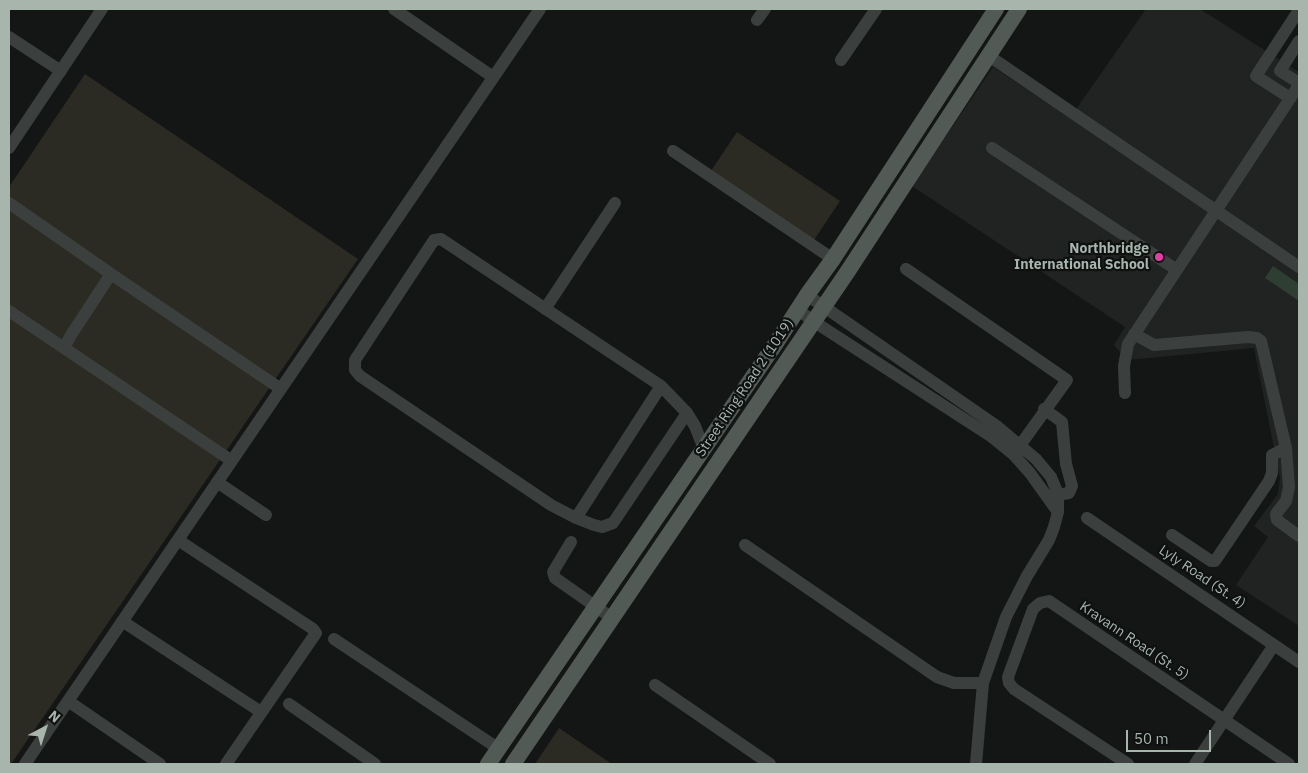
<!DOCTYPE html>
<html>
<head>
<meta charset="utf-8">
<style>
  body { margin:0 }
  #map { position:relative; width:1308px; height:773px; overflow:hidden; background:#141616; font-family:"IBM Plex Sans",sans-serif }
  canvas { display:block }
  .frame { position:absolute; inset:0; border:10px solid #a7b5ad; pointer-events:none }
  .north { position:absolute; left:20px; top:703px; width:50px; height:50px; -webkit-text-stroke:4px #0f1111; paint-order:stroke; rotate:40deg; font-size:14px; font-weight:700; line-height:20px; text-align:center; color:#a7b5ad }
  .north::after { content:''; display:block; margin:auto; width:18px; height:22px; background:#a7b5ad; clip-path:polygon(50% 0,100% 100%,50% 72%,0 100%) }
  .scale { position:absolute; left:1126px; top:730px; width:85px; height:22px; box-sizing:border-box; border:2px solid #a7b5ad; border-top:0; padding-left:6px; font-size:15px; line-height:18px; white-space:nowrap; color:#a7b5ad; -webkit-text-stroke:4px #0f1111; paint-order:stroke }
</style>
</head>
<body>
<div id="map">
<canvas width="1308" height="773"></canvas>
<div class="frame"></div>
<div class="north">N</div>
<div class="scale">50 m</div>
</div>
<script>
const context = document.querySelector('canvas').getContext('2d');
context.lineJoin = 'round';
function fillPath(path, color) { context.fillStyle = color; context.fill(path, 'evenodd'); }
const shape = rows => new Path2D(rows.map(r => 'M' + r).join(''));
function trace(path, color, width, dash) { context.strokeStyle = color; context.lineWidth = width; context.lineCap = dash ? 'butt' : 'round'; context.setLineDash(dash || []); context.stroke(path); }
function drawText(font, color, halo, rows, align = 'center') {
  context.font = font + ' "IBM Plex Sans",sans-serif'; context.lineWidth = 4.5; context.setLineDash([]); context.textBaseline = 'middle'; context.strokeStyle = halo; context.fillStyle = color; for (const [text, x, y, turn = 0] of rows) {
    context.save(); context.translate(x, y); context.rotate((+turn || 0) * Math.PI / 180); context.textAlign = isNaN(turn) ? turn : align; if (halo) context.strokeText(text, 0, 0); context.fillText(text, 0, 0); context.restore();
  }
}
const built = shape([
  [1146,9,1200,9,1299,72,1299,626,1236,585,1268,537,1254,526,1278,494,1280,478,1254,348,1127,360,1114,345,1125,327,912,186,993,67,1070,118]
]);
const green = shape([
  [85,74,358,259,11,764,9,764,9,187],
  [737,132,840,201,814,240,711,171],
  [559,728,612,764,535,764]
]);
const water = shape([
  [1273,266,1299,284,1299,301,1265,278]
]);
const minor = shape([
  [394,9,493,77],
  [757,20,765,9],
  [9,37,61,71],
  [1299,41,1280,71,1299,83],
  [989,56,1299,267],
  [841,60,876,9],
  [1290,98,1256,76,1299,10],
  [9,148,102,9],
  [992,148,1177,270],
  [673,151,833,259],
  [9,203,111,274,71,335,64,348],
  [906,269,1067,380,1016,451],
  [111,274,281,389],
  [807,295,998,427,1036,459,1051,477,1058,494,1058,512,1054,527,1049,540,1027,576,1006,617,983,683,976,764],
  [545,309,615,203],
  [797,309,813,321,992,437,1013,454,1030,473,1058,512],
  [9,311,232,461],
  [1134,334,1154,345,1248,337,1257,338,1261,341,1286,448,1289,487,1286,501,1276,514,1277,520,1299,536],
  [1125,393,1124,366,1128,344,1299,85],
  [1044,409,1062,422,1066,464,1072,486,1069,493,1051,496],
  [687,413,613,523,602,527,594,525,576,518,551,505,360,376,355,370,355,360,434,240,441,239,661,386,687,413,695,426,704,449],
  [217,482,266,515],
  [576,518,661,386],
  [1087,518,1299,662],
  [1172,535,1211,561,1215,561,1269,481,1272,473,1272,455,1286,448],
  [178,540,313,629,316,633,226,764],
  [571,542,553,572,555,578,612,618],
  [745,545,937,677,954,683,983,683],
  [122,621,261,712],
  [334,639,499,749],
  [655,685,770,764],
  [68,701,160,764],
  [289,704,375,764],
  [25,764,540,9],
  [1128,764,1014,689,1009,683,1008,677,1033,609,1040,603,1049,601,1289,764],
  [1195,764,1274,645]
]);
const major = shape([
  [488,764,776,343,807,295,833,259,996,9],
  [513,764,848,271,1019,9]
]);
const markers = [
  [1159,257,5,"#e53da2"]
];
const poiNames = [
  ["Northbridge",1149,249],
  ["International School",1149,265]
];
const streetNames = [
  ["Street Ring Road 2 (1019)",745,388,-56],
  ["Lyly Road (St. 4)",1202,577,34],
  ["Kravann Road (St. 5)",1134,641,34]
];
fillPath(built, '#202322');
fillPath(green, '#2b2a23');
fillPath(water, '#2e3e32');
trace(minor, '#3b403e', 12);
trace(major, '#525a56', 16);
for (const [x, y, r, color] of markers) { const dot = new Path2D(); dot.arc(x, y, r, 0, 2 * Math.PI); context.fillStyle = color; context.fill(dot); trace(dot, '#0f1111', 2); }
drawText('bold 14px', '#a7b5ad', '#0f1111', poiNames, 'right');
drawText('14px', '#a7b5ad', '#0f1111', streetNames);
</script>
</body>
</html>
